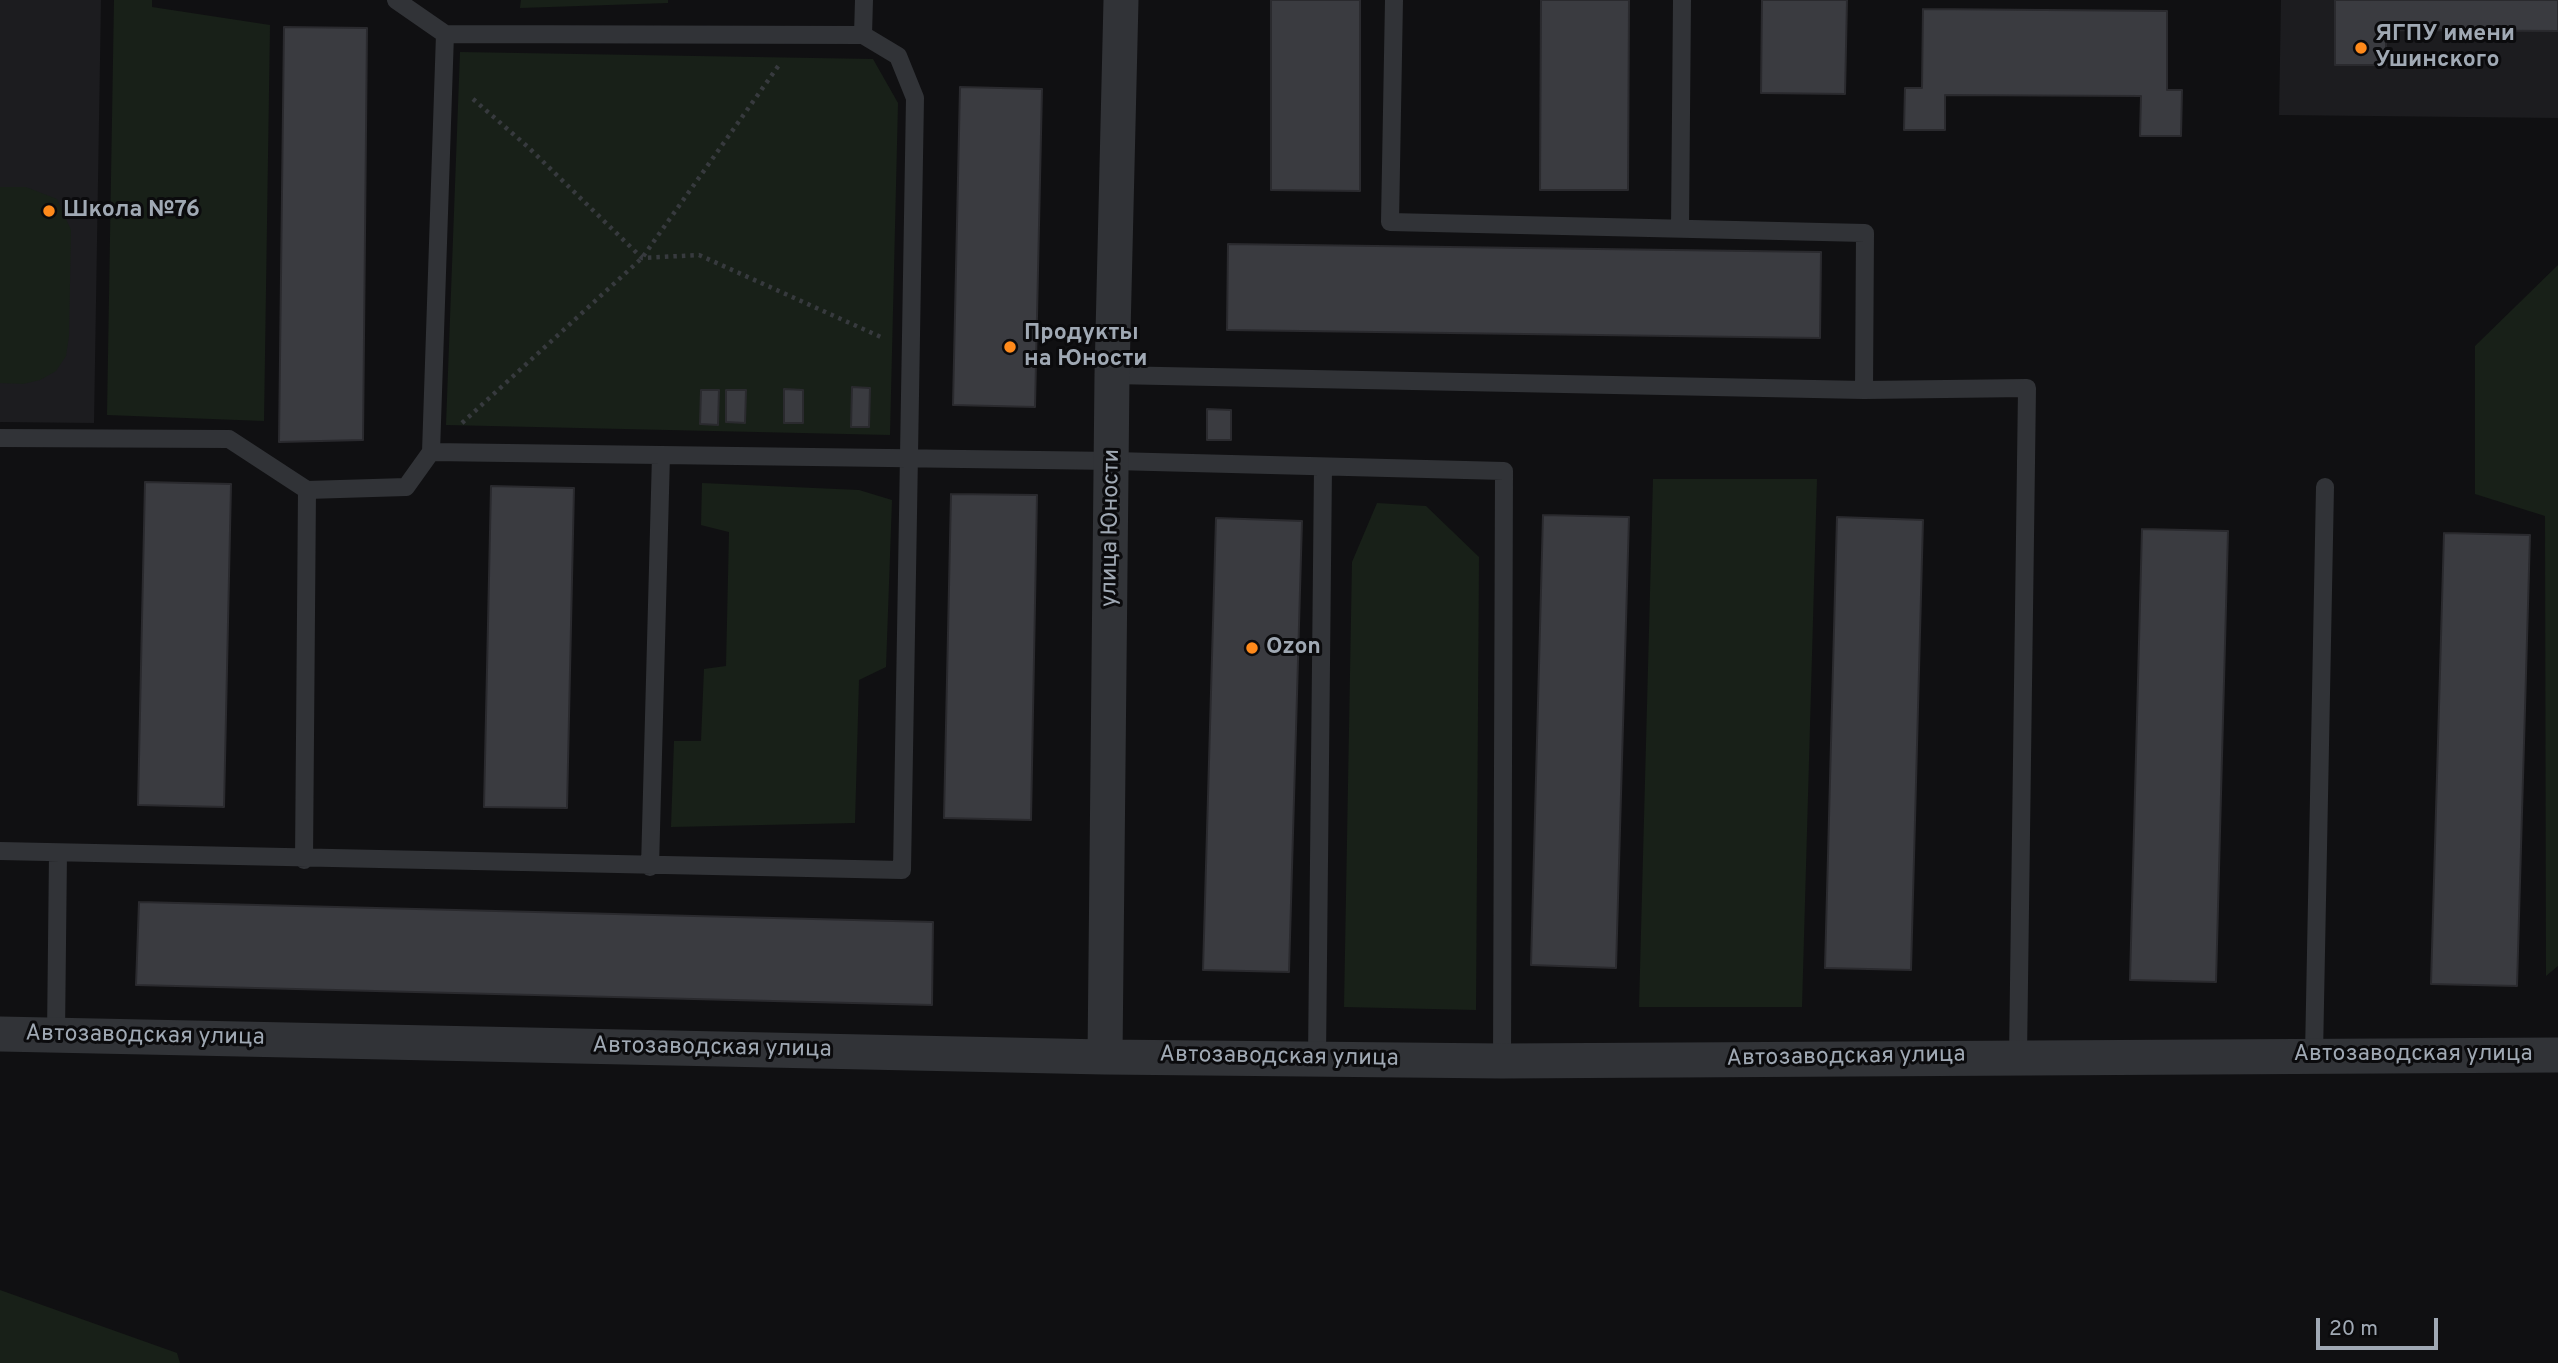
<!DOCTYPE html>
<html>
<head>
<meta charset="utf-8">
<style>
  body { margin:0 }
  #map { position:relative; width:2558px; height:1363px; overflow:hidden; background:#101012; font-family:Overpass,sans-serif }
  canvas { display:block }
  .scale { position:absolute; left:2316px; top:1318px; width:122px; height:32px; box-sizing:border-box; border:4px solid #a0a9b4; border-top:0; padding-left:9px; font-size:21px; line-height:24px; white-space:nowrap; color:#a0a9b4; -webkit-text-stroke:5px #0b0b0d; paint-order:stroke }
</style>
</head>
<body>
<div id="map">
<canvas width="2558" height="1363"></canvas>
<div class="scale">20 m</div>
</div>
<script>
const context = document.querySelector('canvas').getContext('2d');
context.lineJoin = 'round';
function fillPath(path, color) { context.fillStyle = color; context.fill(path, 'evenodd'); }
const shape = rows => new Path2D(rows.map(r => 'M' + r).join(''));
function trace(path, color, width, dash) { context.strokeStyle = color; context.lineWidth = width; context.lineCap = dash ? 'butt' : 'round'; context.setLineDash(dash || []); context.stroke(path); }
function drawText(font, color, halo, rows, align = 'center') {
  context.font = font + ' Overpass,sans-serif'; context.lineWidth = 6; context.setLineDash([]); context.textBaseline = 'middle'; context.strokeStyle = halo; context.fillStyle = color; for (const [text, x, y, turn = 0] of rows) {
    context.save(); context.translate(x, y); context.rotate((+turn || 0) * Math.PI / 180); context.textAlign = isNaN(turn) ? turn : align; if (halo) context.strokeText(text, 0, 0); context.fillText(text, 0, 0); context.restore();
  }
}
const built = shape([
  [0,0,101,0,94,423,0,422],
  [2281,0,2558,0,2558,118,2279,115]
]);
const green = shape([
  [114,0,152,0,152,7,270,25,264,421,107,415],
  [521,0,668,0,668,3,520,8],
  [460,52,873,59,898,103,890,435,446,425],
  [0,187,26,187,57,199,71,230,69,336,66,356,56,371,40,380,23,384,0,383],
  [2558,265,2558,966,2546,976,2545,516,2475,494,2475,346],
  [1653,479,1817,479,1802,1007,1639,1007],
  [702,483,859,490,892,500,886,667,859,680,855,823,671,827,674,741,701,741,704,669,726,666,729,532,701,525],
  [1377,503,1426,506,1479,557,1476,1010,1344,1007,1352,562],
  [0,1290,177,1353,180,1363,0,1363]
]);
const building = shape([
  [1271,0,1360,0,1360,191,1271,190,1271,0],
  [1541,0,1629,0,1628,190,1540,190,1541,0],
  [1762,0,1847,0,1845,94,1761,93,1762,0],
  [2335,0,2558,0,2558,31,2386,30,2386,65,2335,65,2335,0],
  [1923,9,2167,11,2167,90,2182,90,2181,136,2140,136,2141,96,1945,95,1945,130,1904,130,1905,88,1922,88,1923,9],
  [284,27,367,28,363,440,279,442,284,27],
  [960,87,1042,89,1035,407,953,405,960,87],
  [1228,244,1821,252,1820,338,1227,330,1228,244],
  [852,387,870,388,869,427,851,427,852,387],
  [784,389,803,390,803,423,784,423,784,389],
  [701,390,719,390,718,425,700,424,701,390],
  [726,390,746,390,745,423,726,422,726,390],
  [1207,409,1231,410,1231,440,1207,440,1207,409],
  [145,482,231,484,224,807,138,805,145,482],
  [491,486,574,488,567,808,484,807,491,486],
  [951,494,1037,495,1031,820,944,818,951,494],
  [1543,515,1629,517,1616,968,1531,965,1543,515],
  [1837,517,1923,520,1911,970,1825,968,1837,517],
  [1216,518,1302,521,1289,972,1203,970,1216,518],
  [2142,529,2228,531,2216,982,2130,980,2142,529],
  [2444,533,2530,535,2517,986,2431,984,2444,533],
  [139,902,933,922,932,1005,136,985,139,902]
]);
const path = shape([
  [473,99,528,147,642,258,699,255,883,338],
  [462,423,642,258,779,65]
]);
const lane = shape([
  [396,0,445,34,863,35],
  [445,34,431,452,661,455],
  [1680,228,1682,0],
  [1112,375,1864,390,1865,233,1390,222,1394,0],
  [1864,390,2027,388,2018,1057],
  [0,438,229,439,307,490],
  [0,851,902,870,915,98,898,56,863,35,864,0],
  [304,860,307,490,406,487,431,452],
  [650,867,661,455,1114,461,1504,471,1502,1061],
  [56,1035,58,853],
  [2314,1055,2325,487],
  [1317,1058,1323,467]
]);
const street = shape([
  [0,1034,1105,1057,1502,1061,2558,1055],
  [1105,1057,1112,375,1121,0]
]);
const markers = [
  [2361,48,7,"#ff8a1b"],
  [49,211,7,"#ff8a1b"],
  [1010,347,7,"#ff8a1b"],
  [1252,648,7,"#ff8a1b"]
];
const poiNames = [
  ["ЯГПУ имени",2375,35],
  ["Ушинского",2375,61],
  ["Школа №76",63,211],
  ["Продукты",1024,334],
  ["на Юности",1024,360],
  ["Ozon",1266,648]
];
const streetNames = [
  ["улица Юности",1112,528,-89],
  ["Автозаводская улица",145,1037,1],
  ["Автозаводская улица",712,1049,1],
  ["Автозаводская улица",2413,1055],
  ["Автозаводская улица",1279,1058,1],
  ["Автозаводская улица",1846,1058,-1]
];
fillPath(built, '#1c1c1f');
fillPath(green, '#182018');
fillPath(building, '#3a3b40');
trace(building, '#2a2a2e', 2);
trace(path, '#373a3e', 4.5, [3.5, 5]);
trace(lane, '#313337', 18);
trace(street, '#313337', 35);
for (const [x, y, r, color] of markers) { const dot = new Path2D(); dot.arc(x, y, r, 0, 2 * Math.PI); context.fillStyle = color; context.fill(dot); trace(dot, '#0b0b0d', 2.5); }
drawText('bold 23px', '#a0a9b4', '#0b0b0d', poiNames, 'left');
drawText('23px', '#a0a9b4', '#0b0b0d', streetNames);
</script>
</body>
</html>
